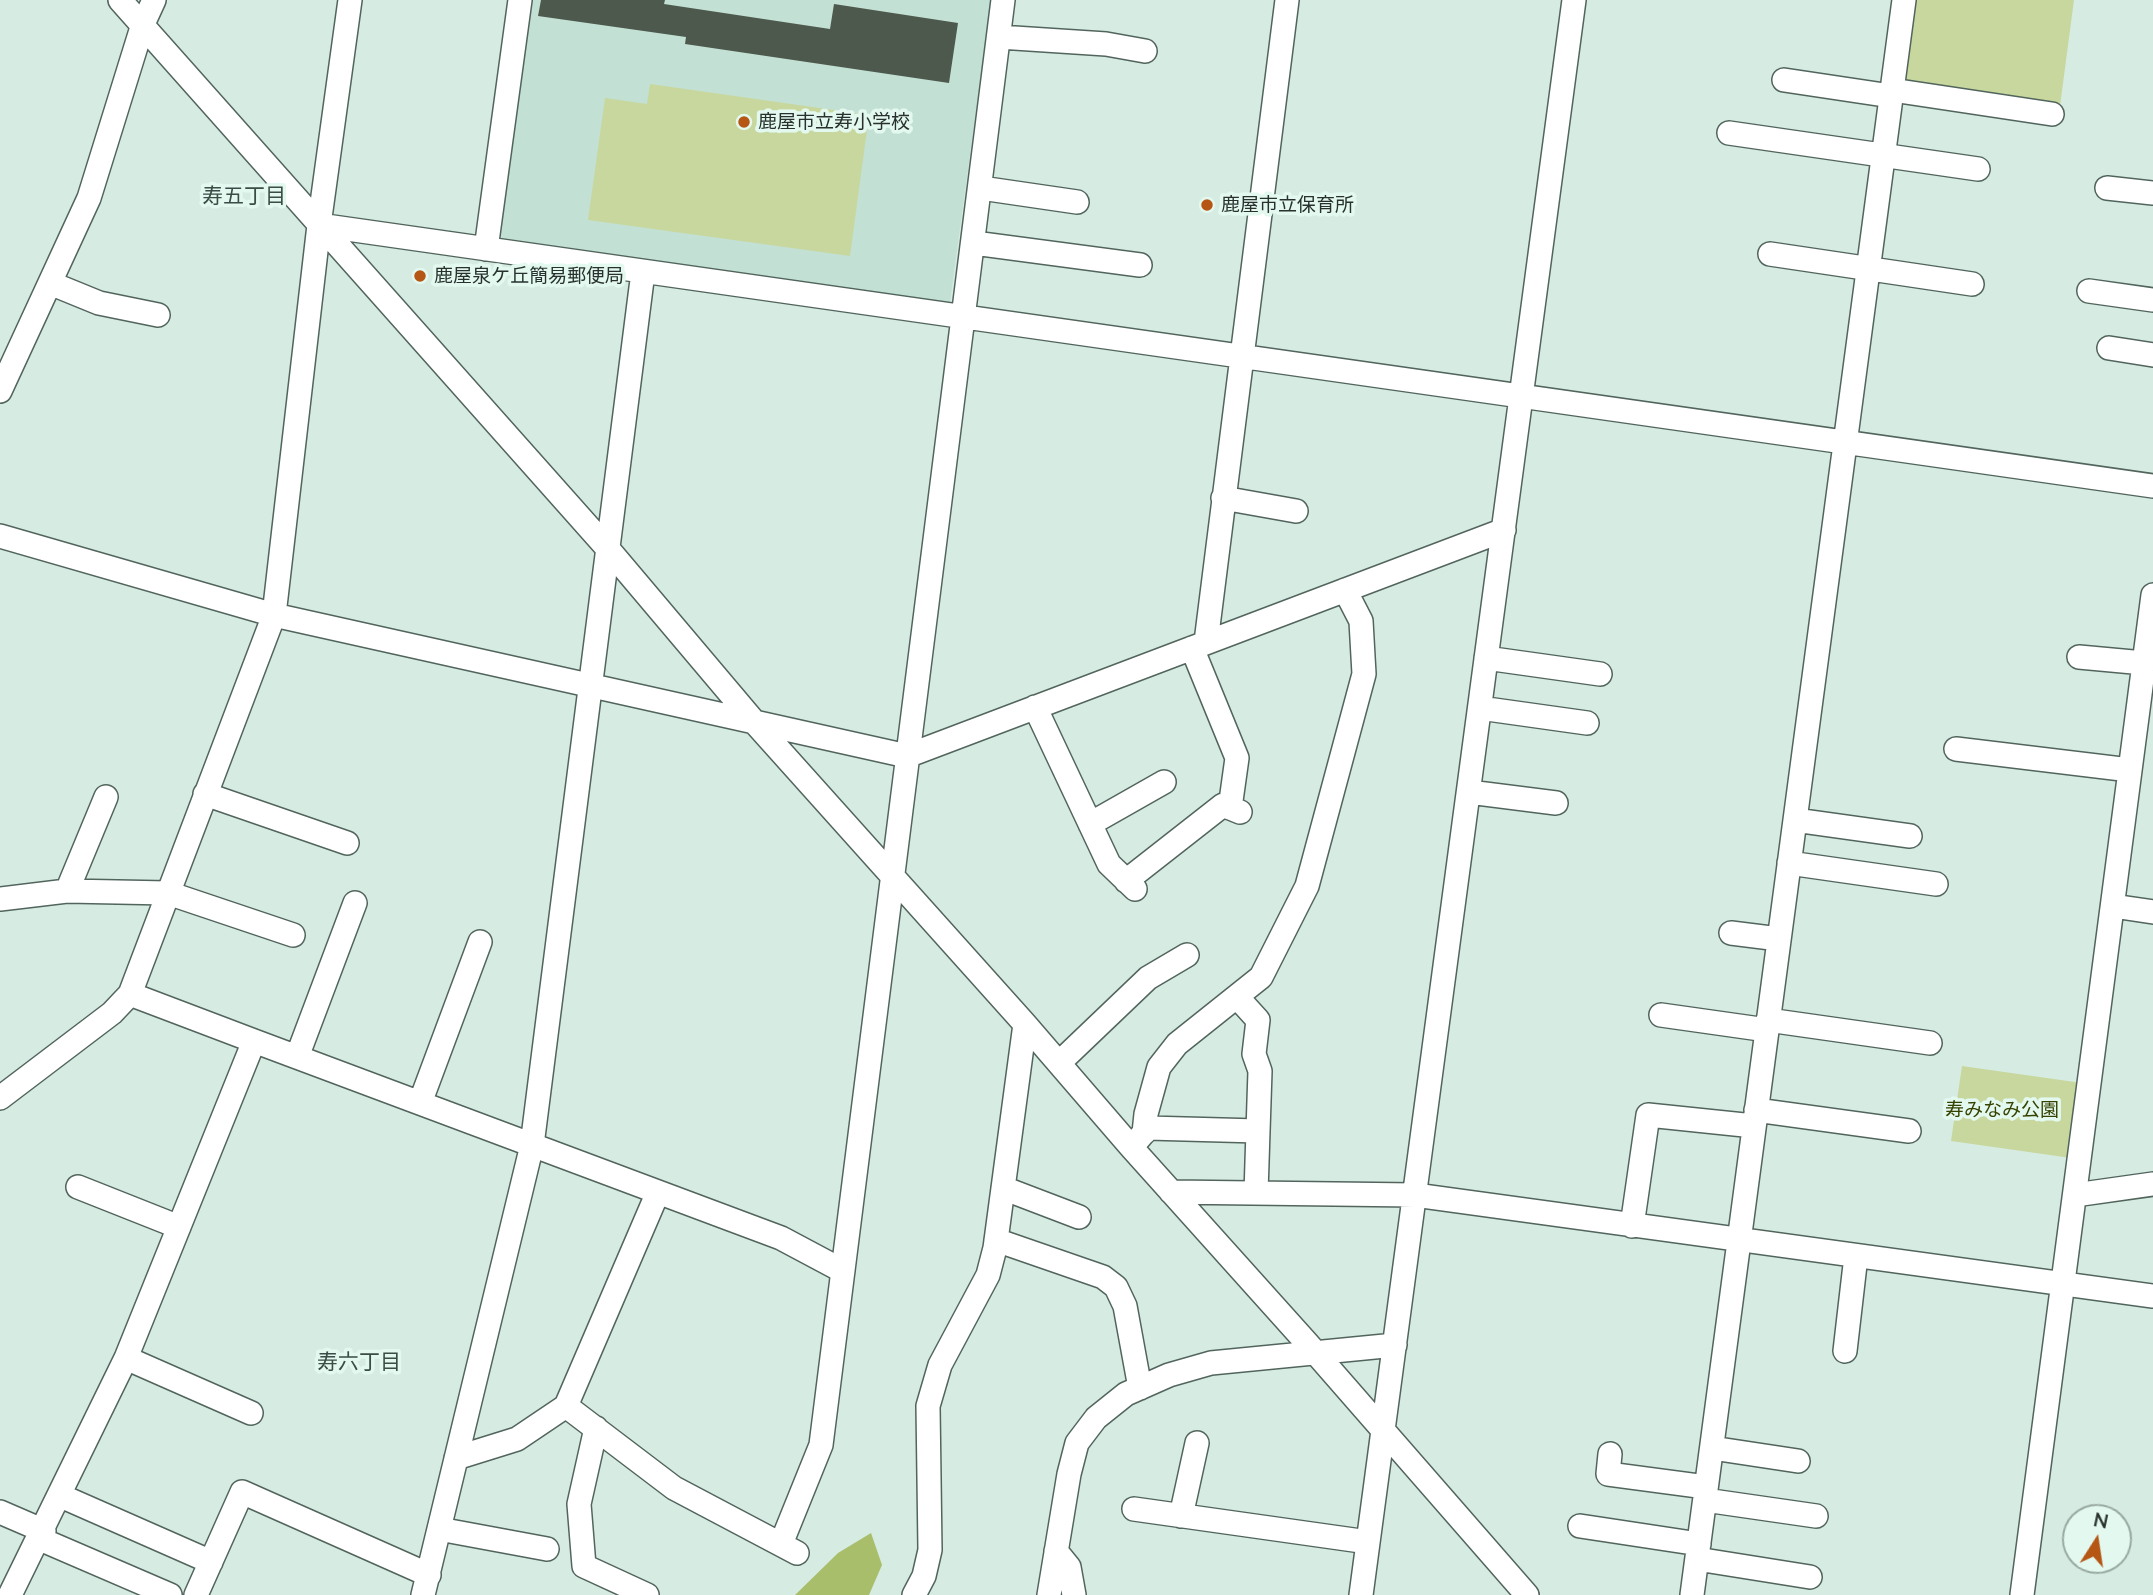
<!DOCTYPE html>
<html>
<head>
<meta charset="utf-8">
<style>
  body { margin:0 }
  #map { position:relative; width:2153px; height:1595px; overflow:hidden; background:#d6ece3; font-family:Lato,sans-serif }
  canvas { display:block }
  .north { position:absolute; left:2062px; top:1504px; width:70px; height:70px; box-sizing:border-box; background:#e3f9f0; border:2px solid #98a9a2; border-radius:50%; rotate:12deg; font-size:19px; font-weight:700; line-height:28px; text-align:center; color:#28312d }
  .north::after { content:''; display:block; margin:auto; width:24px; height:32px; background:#b65614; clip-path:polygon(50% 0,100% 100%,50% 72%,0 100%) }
</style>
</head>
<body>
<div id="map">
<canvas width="2153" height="1595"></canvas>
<div class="north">N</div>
</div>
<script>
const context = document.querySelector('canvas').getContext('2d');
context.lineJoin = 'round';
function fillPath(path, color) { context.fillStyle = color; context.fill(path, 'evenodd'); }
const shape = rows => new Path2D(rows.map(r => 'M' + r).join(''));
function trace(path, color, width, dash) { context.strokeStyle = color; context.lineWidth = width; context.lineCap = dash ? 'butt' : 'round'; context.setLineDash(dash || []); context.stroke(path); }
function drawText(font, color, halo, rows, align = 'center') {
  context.font = font + ' Lato,"Noto Sans JP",sans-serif'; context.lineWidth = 7; context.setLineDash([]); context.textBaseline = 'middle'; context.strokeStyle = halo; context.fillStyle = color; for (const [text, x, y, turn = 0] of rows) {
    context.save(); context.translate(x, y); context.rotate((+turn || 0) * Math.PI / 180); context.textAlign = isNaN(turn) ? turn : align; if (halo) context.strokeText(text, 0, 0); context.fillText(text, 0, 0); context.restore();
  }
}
const built = shape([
  [533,0,991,0,949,310,493,244]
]);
const green = shape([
  [1915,0,2074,0,2060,106,1903,85],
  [650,84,869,115,850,256,588,220,605,98,647,104],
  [1962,1066,2082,1083,2071,1158,1951,1141]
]);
const forest = shape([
  [871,1533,882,1565,869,1595,795,1595,838,1553]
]);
const building = shape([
  [541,0,665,0,664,4,830,29,834,4,958,23,949,83,685,44,686,37,538,16]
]);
const minor = shape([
  [120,0,609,550,756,724,1025,1024,1131,1147,1307,1343,1527,1595],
  [999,37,1106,44,1145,51],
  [1784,80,1891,96],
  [1892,90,2052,114],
  [1729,133,1978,169],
  [981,188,1077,202],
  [2107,188,2153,193],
  [319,225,2153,486],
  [974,243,1140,265],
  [486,249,520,0],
  [1770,254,1972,284],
  [50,283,99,303,158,315],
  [2089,291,2153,300],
  [2109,348,2153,355],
  [0,391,89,198,143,24,154,0],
  [1223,498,1296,511],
  [0,536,274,615,907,756,1504,530],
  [1206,642,1287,0],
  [1192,648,1237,758,1230,808],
  [2079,657,2144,663],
  [1486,658,1600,674],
  [1035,707,1109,864,1135,889],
  [1480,708,1587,723],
  [1956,749,2130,770],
  [1469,792,1556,803],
  [205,794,347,843],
  [1795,820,1910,836],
  [1090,824,1164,782],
  [1789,863,1936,884],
  [1126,881,1223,805,1240,812],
  [67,891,106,797],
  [0,899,67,891,168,893,293,935],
  [2113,906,2153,912],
  [1731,933,1779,939],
  [1238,998,1258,1020,1254,1054,1260,1071,1258,1131],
  [1661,1015,1767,1030],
  [1768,1020,1930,1043],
  [254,1041,781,1238,843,1271],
  [297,1057,355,903],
  [1059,1063,1148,978,1187,955],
  [0,1098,112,1013,130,994],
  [420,1103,480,942],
  [1756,1110,1909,1131],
  [1144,1133,1146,1114,1159,1067,1177,1044,1261,977,1307,886,1364,674,1361,621,1345,590],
  [1135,1143,1148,1128,1258,1131,1256,1193],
  [78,1187,179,1227],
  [1003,1188,1079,1217],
  [658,1192,566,1406,674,1488,797,1553],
  [1171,1192,1415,1195,2153,1296],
  [2075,1195,2153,1184],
  [1632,1226,1648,1115,1754,1126],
  [996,1240,1103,1277,1116,1287,1125,1306,1140,1388],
  [1845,1351,1856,1256],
  [126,1358,251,1413],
  [596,1428,579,1504,584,1566,647,1595],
  [1712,1448,1798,1461],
  [1610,1454,1608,1474,1706,1487],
  [456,1458,517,1439,566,1406],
  [61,1496,211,1562],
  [1705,1500,1816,1516],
  [1134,1509,1368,1542],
  [0,1512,44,1531],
  [1181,1516,1197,1443],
  [1580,1526,1699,1544],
  [439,1529,547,1549],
  [40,1539,170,1595],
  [781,1544,821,1445,1003,0],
  [1056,1551,1069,1567,1074,1595],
  [1697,1559,1810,1577],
  [10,1595,126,1358,254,1041,130,994,274,615,319,225,350,0],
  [196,1595,242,1492,429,1575],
  [423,1595,532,1145,643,272],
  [914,1595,924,1576,930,1550,928,1406,940,1365,988,1275,995,1248,1025,1024],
  [1049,1595,1069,1474,1077,1443,1096,1418,1126,1394,1169,1375,1211,1363,1395,1345],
  [1361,1595,1574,0],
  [1692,1595,1904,0],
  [2022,1595,2153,595]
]);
const markers = [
  [744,122,7,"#b65614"],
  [1207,205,7,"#b65614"],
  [420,276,7,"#b65614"]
];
const poiNames = [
  ["鹿屋市立寿小学校",758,122],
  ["鹿屋市立保育所",1221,205],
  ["鹿屋泉ケ丘簡易郵便局",434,276]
];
const parkNames = [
  ["寿みなみ公園",2002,1110]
];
const neighbourhoodNames = [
  ["寿五丁目",244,196],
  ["寿六丁目",359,1362]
];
fillPath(built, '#c3e0d4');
fillPath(green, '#c8d79d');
fillPath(forest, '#a9be6a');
fillPath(building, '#4d594c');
trace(minor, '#52655d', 26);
trace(minor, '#fff', 23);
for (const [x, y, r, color] of markers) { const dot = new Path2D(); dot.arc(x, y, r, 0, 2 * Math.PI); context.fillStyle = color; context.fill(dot); trace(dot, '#e3f9f0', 2.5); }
drawText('19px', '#28312d', '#e3f9f0', poiNames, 'left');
drawText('19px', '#374200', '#e3f9f0', parkNames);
drawText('21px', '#3b4d46', '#e3f9f0', neighbourhoodNames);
</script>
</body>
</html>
